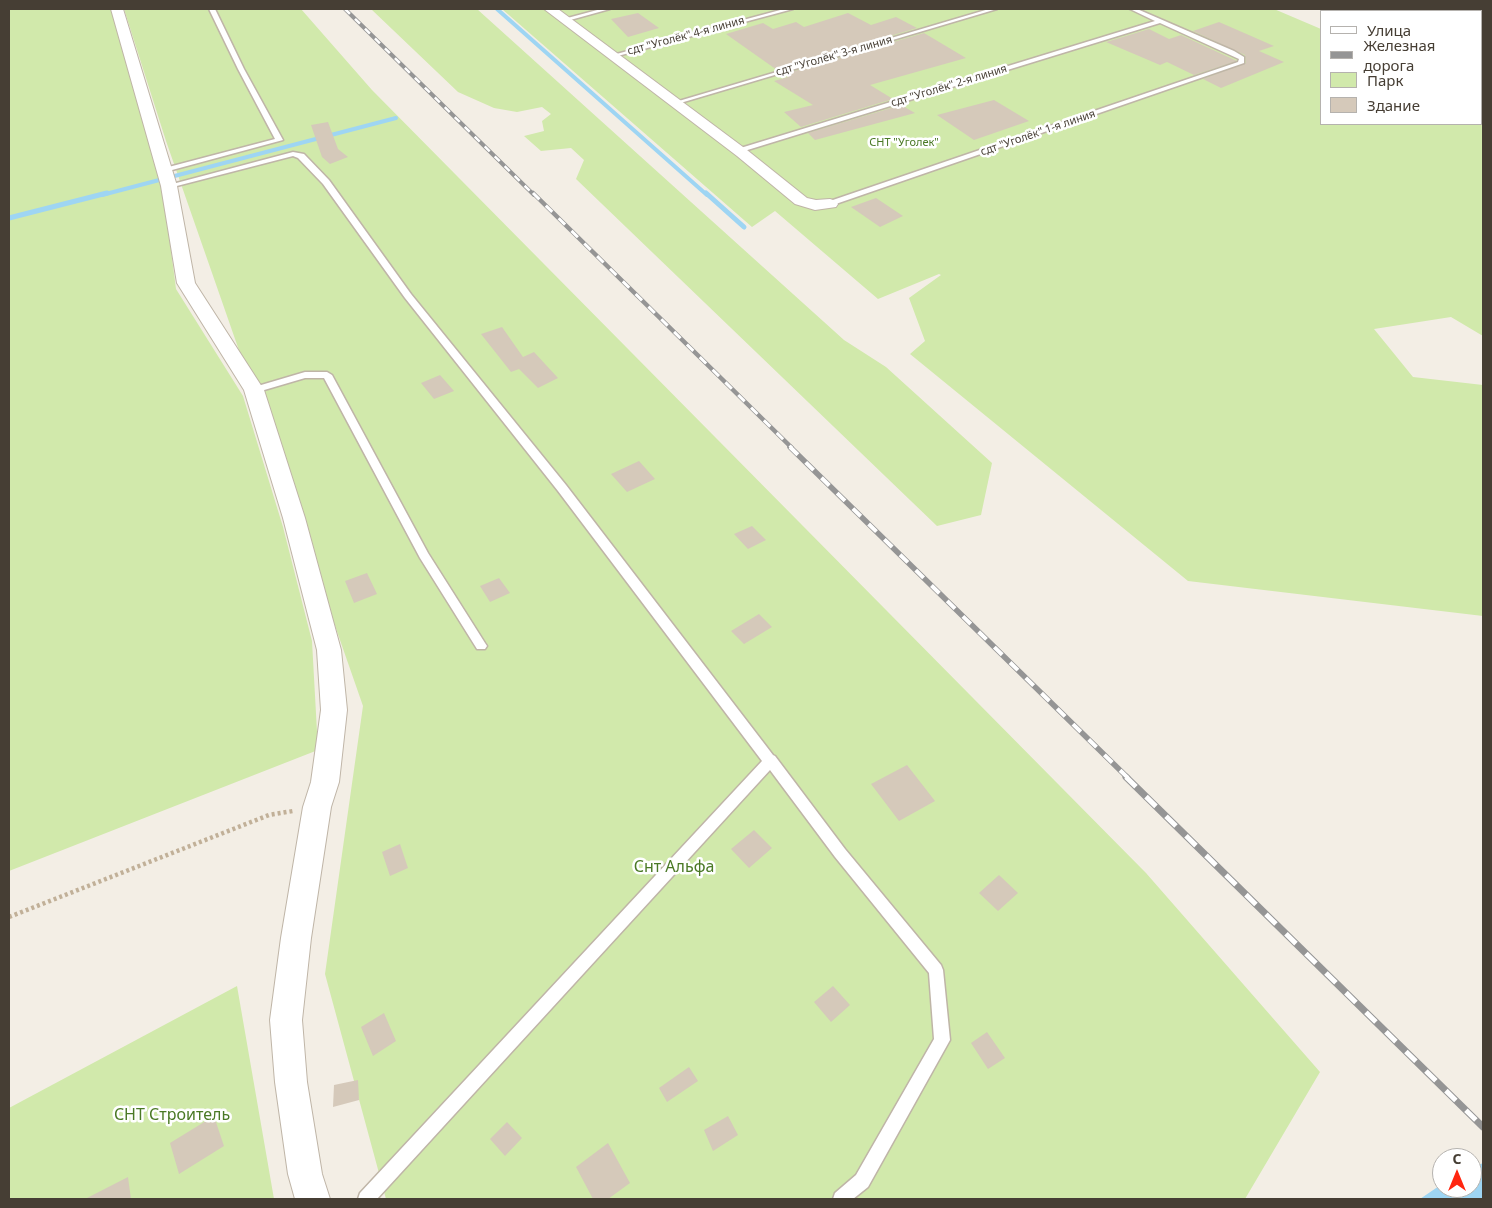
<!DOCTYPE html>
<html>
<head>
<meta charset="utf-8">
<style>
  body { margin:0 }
  #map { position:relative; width:1492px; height:1208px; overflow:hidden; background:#f3eee5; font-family:"Noto Sans",sans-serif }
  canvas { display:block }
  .frame { position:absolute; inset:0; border:10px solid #463e34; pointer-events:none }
  .legend { position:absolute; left:1320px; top:10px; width:162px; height:115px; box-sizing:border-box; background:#fff; border:1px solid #b5b2ae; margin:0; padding:6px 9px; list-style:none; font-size:15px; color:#463e34 }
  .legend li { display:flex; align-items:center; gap:10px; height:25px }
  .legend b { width:25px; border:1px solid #b5b2ae }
  .north { position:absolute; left:1432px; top:1148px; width:50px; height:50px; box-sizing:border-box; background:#fff; border:1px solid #b5b2ae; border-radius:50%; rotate:0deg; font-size:14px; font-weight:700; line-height:20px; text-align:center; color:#463e34 }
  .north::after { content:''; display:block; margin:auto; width:18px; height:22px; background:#ff2610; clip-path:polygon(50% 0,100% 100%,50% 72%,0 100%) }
</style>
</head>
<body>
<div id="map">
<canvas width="1492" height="1208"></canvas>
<div class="frame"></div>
<ul class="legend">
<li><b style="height:6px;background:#fff"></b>Улица</li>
<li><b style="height:6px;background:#959595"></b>Железная дорога</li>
<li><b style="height:14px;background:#d1e9ab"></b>Парк</li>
<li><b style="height:14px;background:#d5c9ba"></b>Здание</li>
</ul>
<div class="north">С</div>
</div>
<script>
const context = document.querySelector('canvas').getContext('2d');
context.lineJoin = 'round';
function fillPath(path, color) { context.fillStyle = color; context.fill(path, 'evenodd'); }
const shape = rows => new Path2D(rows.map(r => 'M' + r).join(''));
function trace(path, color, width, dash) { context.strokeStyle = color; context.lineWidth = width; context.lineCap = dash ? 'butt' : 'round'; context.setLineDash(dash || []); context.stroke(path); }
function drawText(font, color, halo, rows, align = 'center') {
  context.font = font + ' "Noto Sans",sans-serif'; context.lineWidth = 5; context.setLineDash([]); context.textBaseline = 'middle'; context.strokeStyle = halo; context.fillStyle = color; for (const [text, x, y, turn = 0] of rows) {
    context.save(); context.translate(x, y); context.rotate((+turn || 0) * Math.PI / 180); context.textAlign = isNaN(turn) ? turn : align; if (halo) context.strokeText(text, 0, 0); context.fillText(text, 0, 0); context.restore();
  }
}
const green = shape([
  [9,9,112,9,164,196,176,289,243,396,283,527,312,641,318,750,9,871],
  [124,9,301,9,372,90,1146,873,1320,1072,1245,1199,386,1199,325,974,363,706,166,141],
  [371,9,477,9,844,340,886,367,992,463,981,515,937,526,576,179,584,160,571,148,541,151,524,136,544,131,542,121,551,114,542,107,517,112,494,108,458,92],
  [502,9,1274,9,1321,29,1321,124,1481,124,1481,104,1483,106,1483,336,1451,317,1374,329,1413,377,1483,385,1483,616,1188,581,910,354,925,341,909,298,941,275,939,274,878,299,775,211,752,227],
  [237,986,274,1199,9,1199,9,1108]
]);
const water = shape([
  [1483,1163,1483,1199,1420,1199,1442,1184,1442,1188,1472,1188,1472,1168]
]);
const streamFar1 = shape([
  [497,9,707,195],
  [102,195,396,118]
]);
const stream = shape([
  [706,193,744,227],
  [9,218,107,193]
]);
const building = shape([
  [638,13,659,28,628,37,611,19],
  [848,13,871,25,896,17,917,28,777,70,726,34,763,23,773,29,796,22,804,27],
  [1219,22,1274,46,1259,51,1284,62,1221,88,1203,79,1246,63,1245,55,1193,31],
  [1149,29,1169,39,1181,35,1237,61,1194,75,1167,62,1160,65,1106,42],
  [924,33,966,58,870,85,893,99,801,127,784,112,813,105,774,81,788,77,784,74],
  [994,100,1029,121,974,140,937,115],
  [901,105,915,113,815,140,808,133],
  [328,122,338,149,348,157,330,164,322,157,311,125],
  [876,198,903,216,880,227,851,207],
  [502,327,523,357,534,352,558,378,538,388,519,369,511,372,481,334],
  [440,375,454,391,434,399,421,383],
  [639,461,655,479,627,492,611,474],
  [752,526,766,540,748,549,734,534],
  [367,573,377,594,354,603,345,581],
  [499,578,510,593,490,602,480,586],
  [759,614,772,627,744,644,731,631],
  [907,765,935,801,899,821,871,784],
  [754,830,772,848,749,868,731,849],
  [400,844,408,868,390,876,382,852],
  [999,875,1018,893,998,911,979,893],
  [833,986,850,1005,831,1022,814,1002],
  [384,1013,396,1041,373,1056,361,1027],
  [987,1032,1005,1058,988,1069,971,1043],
  [689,1067,698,1081,667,1102,659,1088],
  [358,1080,359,1100,333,1107,334,1085],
  [214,1116,224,1146,179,1174,170,1143],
  [728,1116,738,1135,713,1151,704,1130],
  [507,1122,522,1138,505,1156,490,1139],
  [608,1143,630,1183,608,1199,593,1199,576,1167],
  [128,1177,131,1199,85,1199]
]);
const path = shape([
  [9,917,269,815,293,811]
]);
const lane = shape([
  [209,9,215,9,244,69,283,140,161,173,161,169,275,139,238,69,209,9],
  [601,9,610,9,563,22,560,20,601,9],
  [784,9,793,9,614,57,609,56,784,9],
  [989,9,997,9,677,104,672,103,989,9],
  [1130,9,1137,9,1234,51,1244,57,1244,63,830,206,827,206,827,202,1238,62,1239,59,1160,23,741,152,734,150,1155,21,1130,9],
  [293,152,304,154,329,180,411,294,566,485,773,755,775,756,845,849,941,965,943,970,950,1040,868,1187,853,1199,833,1199,835,1193,856,1175,934,1039,929,973,835,857,770,770,377,1199,358,1199,360,1193,762,761,558,491,405,298,323,184,298,158,293,156,169,188,165,186,293,152],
  [305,372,327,372,332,375,428,553,485,643,487,646,485,649,477,649,420,558,324,378,305,378,254,393,249,390,251,388,305,372]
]);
const street = shape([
  [111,9,123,9,177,186,195,283,264,390,305,518,341,650,347,710,339,782,331,807,311,938,302,1020,307,1082,322,1174,330,1199,295,1199,288,1174,275,1082,270,1020,281,938,303,807,311,782,321,710,317,650,283,518,244,390,177,283,161,186,111,9],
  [544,9,558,9,747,150,807,198,816,200,830,199,836,201,838,204,836,207,815,210,795,204,737,156,544,9]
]);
const railFar3 = shape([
  [345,9,534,195]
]);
const railFar2 = shape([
  [533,193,792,448]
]);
const railFar1 = shape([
  [790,447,1128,778]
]);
const rail = shape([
  [1126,777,1483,1127]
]);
const farStreetnames = [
  ["сдт \"Уголёк\" 4-я линия",686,36,-15],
  ["сдт \"Уголёк\" 3-я линия",834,56,-16],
  ["сдт \"Уголёк\" 2-я линия",949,86,-17],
  ["сдт \"Уголёк\" 1-я линия",1038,133,-19]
];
const farParknames = [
  ["СНТ \"Уголек\"",904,143]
];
const nearParknames = [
  ["Снт Альфа",674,867],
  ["СНТ Строитель",172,1115]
];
fillPath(green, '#d1e9ab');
fillPath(water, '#9ed5f3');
trace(streamFar1, '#9ed5f3', 4);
trace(stream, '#9ed5f3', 5);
fillPath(building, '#d5c9ba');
trace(lane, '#bfb5a7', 3);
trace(street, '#bfb5a7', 2);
trace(path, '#c1b098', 4.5, [3, 3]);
fillPath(lane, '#fff');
fillPath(street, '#fff');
trace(railFar3, '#959595', 4);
trace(railFar2, '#959595', 4.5);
trace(railFar1, '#959595', 5.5);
trace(rail, '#959595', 7);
trace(railFar3, '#fff', 2.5, [7]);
trace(railFar2, '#fff', 3, [9]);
trace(railFar1, '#fff', 4, [11]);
trace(rail, '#fff', 5, [14]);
drawText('11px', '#463e34', '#fff', farStreetnames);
drawText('11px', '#4a7925', '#fff', farParknames);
drawText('16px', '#4a7925', '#fff', nearParknames);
</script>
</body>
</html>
